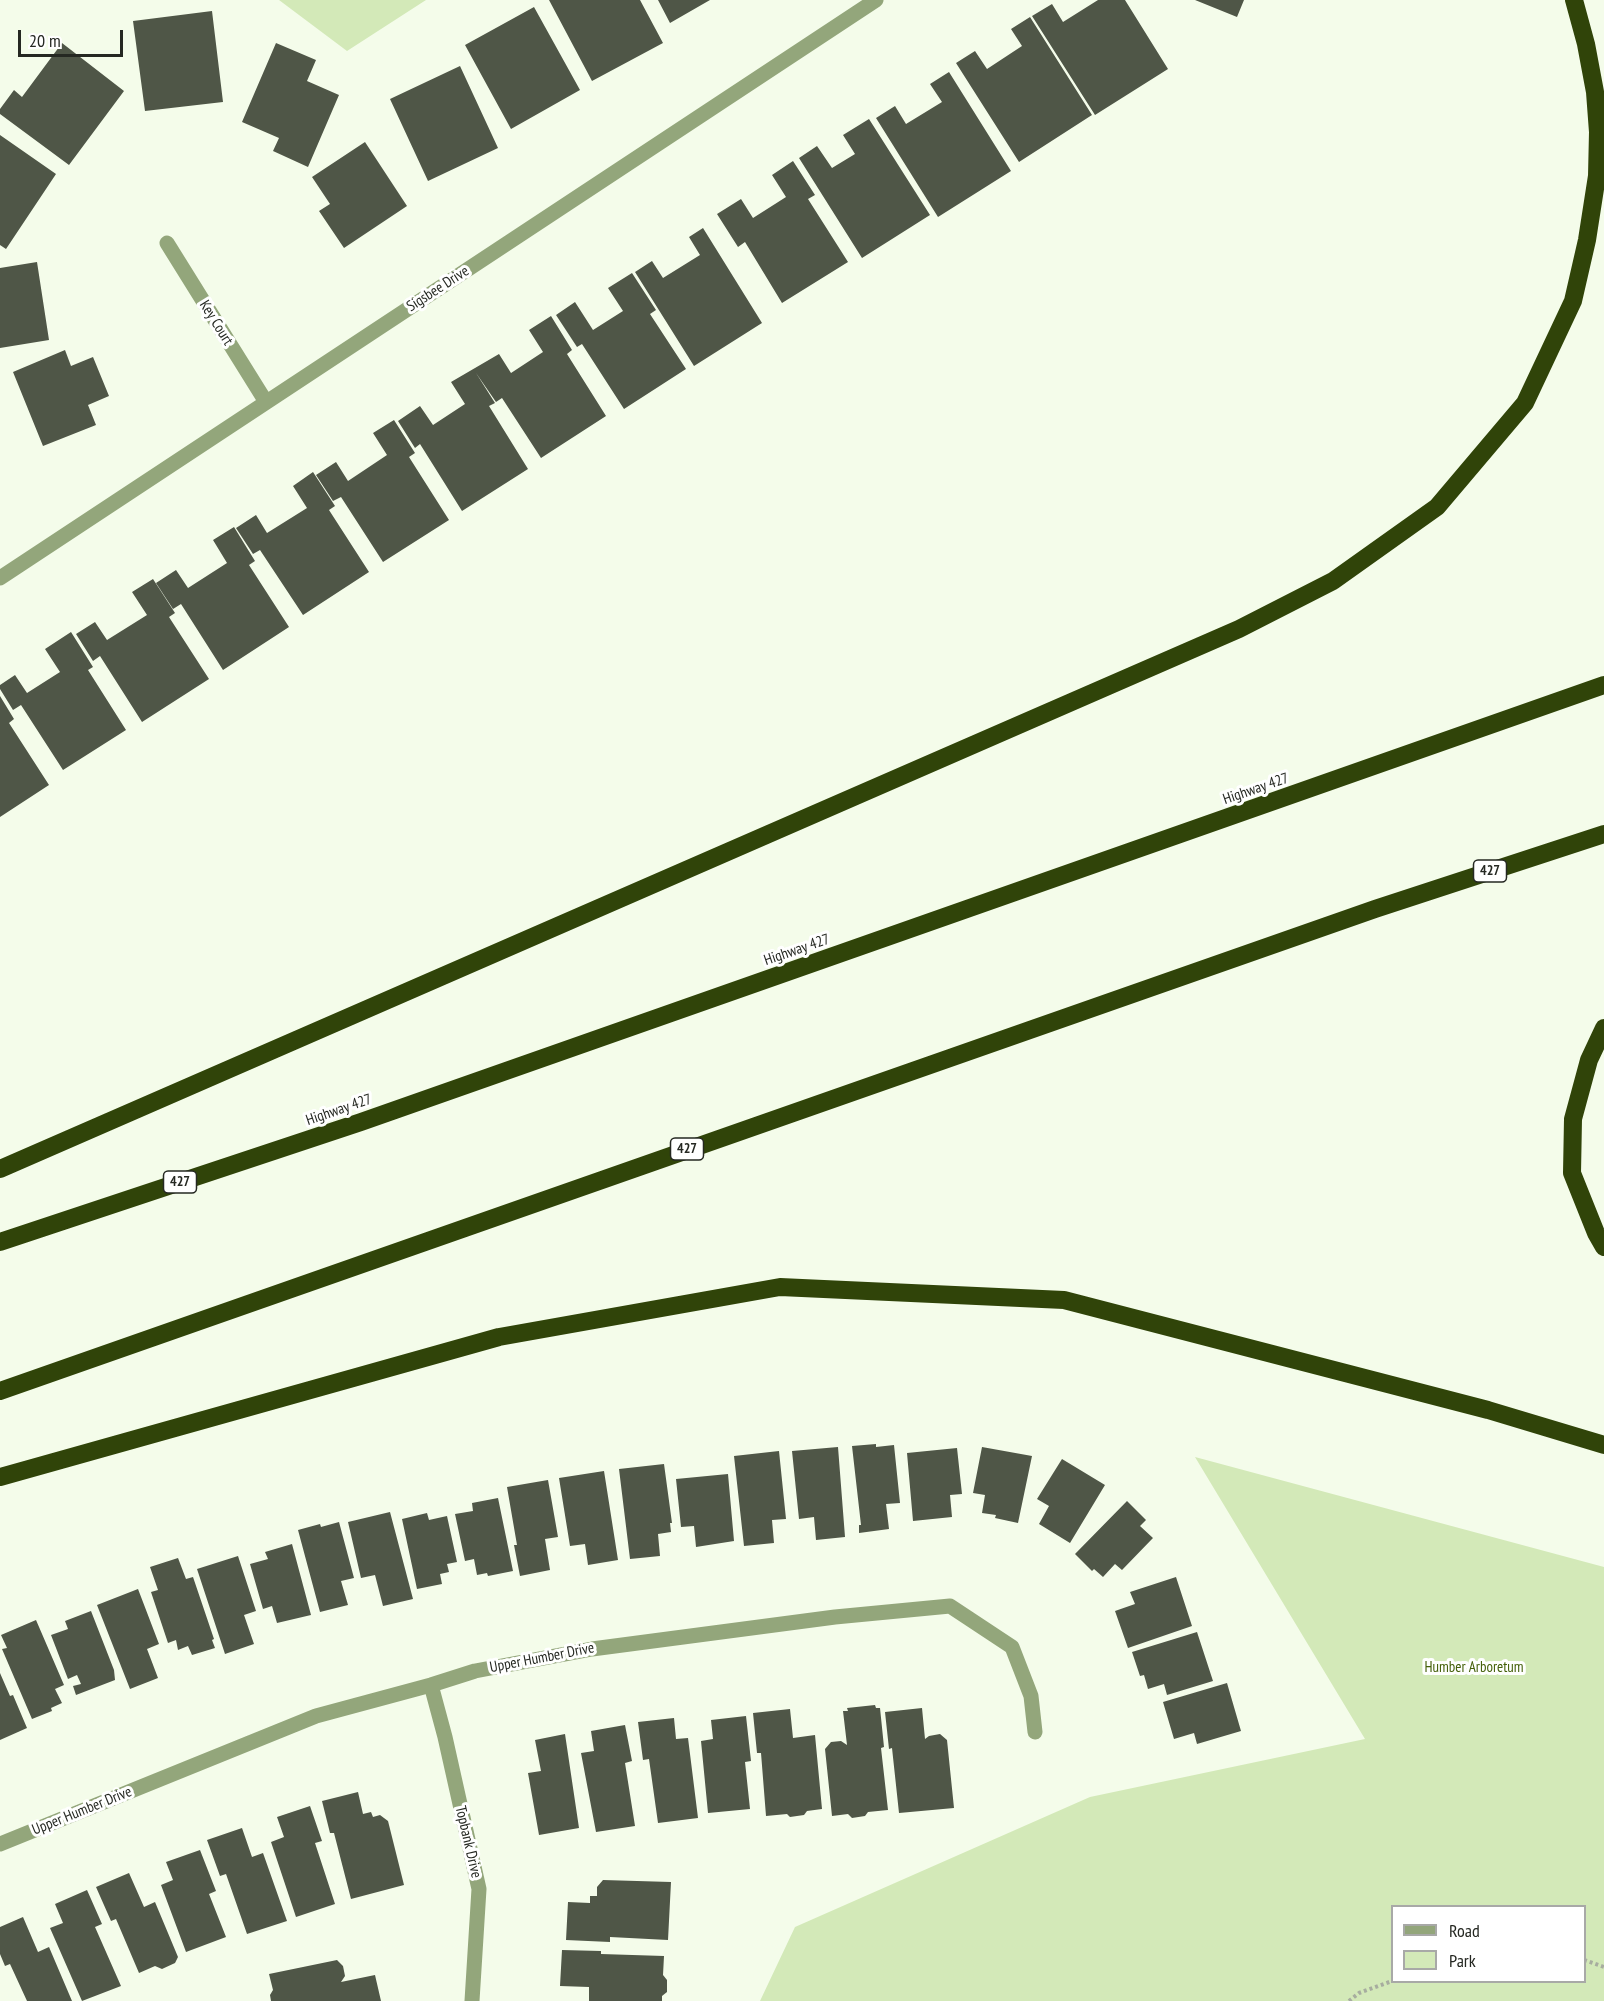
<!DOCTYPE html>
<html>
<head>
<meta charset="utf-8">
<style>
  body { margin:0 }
  #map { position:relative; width:1604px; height:2001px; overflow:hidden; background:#f4fcea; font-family:"PT Sans Narrow",sans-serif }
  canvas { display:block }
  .legend { position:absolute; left:1391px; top:1905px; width:195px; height:78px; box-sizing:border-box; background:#fff; border:2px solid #a8a9a7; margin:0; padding:8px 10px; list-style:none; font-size:18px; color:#252822 }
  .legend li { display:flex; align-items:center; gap:12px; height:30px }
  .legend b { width:30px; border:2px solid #a8a9a7 }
  .scale { position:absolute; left:18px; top:30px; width:105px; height:27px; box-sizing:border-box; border:3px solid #252822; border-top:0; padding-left:8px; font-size:18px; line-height:21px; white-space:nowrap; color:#252822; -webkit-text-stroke:4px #fff; paint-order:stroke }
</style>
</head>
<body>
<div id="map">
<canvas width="1604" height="2001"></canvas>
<ul class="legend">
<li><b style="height:8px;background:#93a67b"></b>Road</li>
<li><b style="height:16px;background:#d3e9b8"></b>Park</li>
</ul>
<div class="scale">20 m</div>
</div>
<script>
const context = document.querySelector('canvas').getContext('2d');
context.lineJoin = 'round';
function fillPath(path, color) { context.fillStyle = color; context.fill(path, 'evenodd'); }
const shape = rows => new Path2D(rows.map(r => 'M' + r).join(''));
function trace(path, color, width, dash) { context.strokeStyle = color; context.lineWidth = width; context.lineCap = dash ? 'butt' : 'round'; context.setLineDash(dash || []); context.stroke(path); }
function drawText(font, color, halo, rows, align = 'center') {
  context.font = font + ' "PT Sans Narrow",sans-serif'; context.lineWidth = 6; context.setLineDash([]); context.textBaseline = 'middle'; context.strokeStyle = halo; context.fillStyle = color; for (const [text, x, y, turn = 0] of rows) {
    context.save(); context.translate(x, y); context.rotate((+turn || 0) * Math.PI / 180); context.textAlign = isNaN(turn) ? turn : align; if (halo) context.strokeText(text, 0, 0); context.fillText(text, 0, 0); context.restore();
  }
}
const green = shape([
  [279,0,426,0,347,51],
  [1195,1457,1604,1567,1604,2001,760,2001,795,1927,1090,1797,1365,1739],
  [1392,1906,1584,1906,1584,1982,1392,1982]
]);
const building = shape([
  [549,0,640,0,663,43,592,81],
  [658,0,710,0,670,23],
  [1098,0,1125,0,1168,69,1095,115,1032,16,1052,4,1063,22],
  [1195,0,1244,0,1237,17],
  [534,7,580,90,511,129,465,45],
  [212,11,223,102,145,111,133,21],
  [1030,17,1092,115,1019,162,956,63,975,51,987,69,1022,46,1011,29],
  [62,43,124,91,69,165,0,114,0,109,14,90,22,97],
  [276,43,316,60,307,81,339,95,308,167,273,151,279,138,242,122],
  [460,66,498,148,428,181,390,99],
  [949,72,1011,171,938,217,876,118,895,106,906,124,942,102,930,84],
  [869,119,930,215,862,258,799,158,817,146,832,168,855,154,843,135],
  [0,135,56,174,6,249,0,245],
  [365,142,407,206,344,248,319,211,330,204,312,177],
  [793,161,815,195,808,199,848,262,782,303,745,242,738,247,717,214,741,199,753,218,786,197,772,175],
  [703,228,762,323,694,366,635,272,652,261,663,278,700,255,689,237],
  [37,262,49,340,0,348,0,268],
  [632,273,656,310,650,314,686,369,624,409,582,344,577,347,556,315,575,302,593,330,623,311,608,288],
  [551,316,572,350,567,354,606,416,541,458,502,398,496,402,476,373,495,403,489,406,528,469,462,511,420,444,415,448,398,421,420,406,433,425,465,404,451,382,499,354,511,373,543,352,529,330],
  [65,350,71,366,93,357,109,396,88,405,96,425,43,446,13,372],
  [394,420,415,453,409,457,449,520,383,562,341,497,333,501,316,475,336,462,348,481,387,455,373,433],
  [313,472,335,506,329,510,369,572,303,615,260,550,253,554,236,528,256,515,267,533,307,508,293,486],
  [234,527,255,561,249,565,289,627,223,670,181,604,173,609,156,583,176,570,188,588,227,563,213,540],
  [153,579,175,613,169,617,209,679,142,722,100,656,93,661,76,634,95,622,107,640,147,615,132,592],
  [71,632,93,667,88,670,126,730,63,770,21,705,13,710,0,689,0,685,15,675,27,693,60,672,45,649],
  [0,696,14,719,9,723,49,785,0,817],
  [876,1444,876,1447,894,1445,900,1503,886,1504,889,1529,859,1533,859,1525,861,1525,852,1446],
  [838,1447,845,1537,816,1540,814,1517,799,1519,792,1451],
  [982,1447,1032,1456,1018,1523,995,1518,996,1515,982,1513,985,1495,973,1493],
  [957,1448,962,1494,950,1495,952,1517,913,1521,907,1453],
  [779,1451,786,1519,772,1520,774,1543,744,1546,734,1456],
  [1062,1459,1105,1485,1070,1543,1039,1524,1049,1506,1037,1499],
  [664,1464,672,1523,670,1523,671,1532,658,1534,660,1556,630,1559,619,1469],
  [604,1471,618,1560,588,1565,585,1544,570,1546,559,1478],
  [728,1474,734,1541,696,1547,694,1526,681,1527,676,1479],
  [548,1480,558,1537,545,1539,550,1570,520,1576,514,1545,517,1545,507,1487],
  [498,1498,513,1571,488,1576,487,1573,477,1575,474,1559,465,1561,455,1514,473,1511,472,1503],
  [1127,1501,1146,1520,1140,1526,1153,1538,1122,1570,1115,1564,1103,1577,1094,1569,1092,1571,1075,1554],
  [390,1512,413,1599,383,1606,375,1575,361,1578,348,1522],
  [427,1513,429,1520,447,1516,457,1562,447,1564,449,1572,440,1574,442,1584,417,1589,402,1519],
  [339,1522,354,1578,341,1581,348,1605,320,1612,298,1530,320,1524,321,1527],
  [292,1544,311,1615,277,1623,272,1606,263,1609,250,1564,268,1559,265,1552],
  [238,1556,256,1611,244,1615,254,1644,225,1654,197,1569],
  [178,1558,186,1579,193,1577,214,1639,212,1640,215,1648,192,1655,188,1646,178,1650,176,1640,168,1643,151,1592,158,1590,150,1567],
  [1176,1577,1192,1626,1128,1648,1115,1611,1135,1604,1130,1592],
  [138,1589,159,1644,147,1649,158,1678,130,1689,97,1605],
  [91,1611,114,1670,115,1680,76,1695,73,1686,81,1684,77,1675,68,1679,51,1635,68,1629,65,1621],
  [36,1620,64,1685,55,1689,62,1703,51,1708,52,1711,32,1719,2,1649,7,1648,1,1635],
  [1197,1632,1213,1681,1167,1695,1164,1684,1148,1689,1144,1675,1140,1676,1132,1652],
  [0,1673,10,1696,13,1695,27,1728,0,1740],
  [1227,1683,1241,1731,1197,1744,1194,1733,1174,1739,1163,1702],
  [875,1705,876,1708,880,1708,884,1747,881,1748,888,1810,868,1812,865,1816,852,1818,848,1814,832,1816,825,1749,831,1742,841,1741,847,1745,843,1711,848,1711,847,1708],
  [922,1708,925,1739,929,1736,940,1734,947,1740,954,1808,899,1813,892,1748,889,1749,885,1712],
  [790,1709,793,1738,815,1735,822,1809,807,1811,804,1815,790,1817,787,1814,766,1816,761,1753,757,1753,753,1713],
  [746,1716,751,1761,745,1762,750,1809,708,1813,701,1741,713,1739,711,1720],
  [674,1718,676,1739,688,1738,698,1818,658,1823,649,1759,643,1760,638,1722],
  [625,1725,632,1761,625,1763,635,1826,596,1832,581,1753,594,1751,591,1731],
  [565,1734,579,1828,539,1835,528,1773,541,1771,535,1740],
  [358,1792,363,1814,371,1812,373,1817,380,1815,388,1821,404,1885,351,1899,334,1833,330,1833,322,1801],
  [310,1806,322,1841,315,1843,335,1904,296,1917,271,1842,284,1837,277,1817],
  [242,1828,252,1857,263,1853,287,1921,247,1934,226,1874,220,1876,207,1840],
  [200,1850,216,1891,209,1894,226,1937,186,1952,161,1885,173,1880,166,1862],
  [129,1873,144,1907,155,1902,178,1957,175,1963,162,1969,155,1966,139,1973,116,1919,111,1921,96,1887],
  [603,1880,671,1882,668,1940,610,1937,610,1942,566,1940,568,1902,590,1903,590,1896,597,1896,597,1887],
  [87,1890,102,1924,95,1927,121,1986,82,2001,50,1928,63,1923,55,1904],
  [23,1917,38,1952,49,1947,72,2001,27,2001,10,1964,5,1966,0,1954,0,1927],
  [562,1950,601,1951,601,1954,664,1956,663,1975,667,1980,667,1992,662,1996,662,2001,589,2001,589,1987,560,1986],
  [337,1960,343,1966,345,1976,341,1982,375,1975,381,2001,271,2001,270,1995,273,1990,269,1974]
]);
const path = shape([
  [1584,1960,1604,1967],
  [1349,2001,1359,1993,1392,1981]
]);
const minor = shape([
  [167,243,266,402],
  [0,578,876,0],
  [431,1685,445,1737,479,1889,472,2001],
  [0,1844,316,1716,431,1685,475,1671,592,1649,835,1617,950,1606,1012,1647,1031,1696,1035,1732]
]);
const motorway = shape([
  [1604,1028,1589,1060,1573,1119,1572,1173,1596,1233,1604,1247],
  [0,1169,1239,629,1333,581,1437,507,1525,403,1573,301,1587,240,1597,176,1598,132,1595,92,1586,44,1574,0],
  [0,1242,361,1122,1604,685],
  [0,1391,1375,909,1604,834],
  [0,1477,499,1337,780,1287,1064,1300,1488,1410,1604,1445]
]);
const shields = [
  [1490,871,33],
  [687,1149,33],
  [180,1182,33]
];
const shieldNames = [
  ["427",1490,871],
  ["427",687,1149],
  ["427",180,1182]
];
const streetNames = [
  ["Sigsbee Drive",438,289,-33],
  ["Key Court",216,323,58],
  ["Highway 427",1256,789,-19],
  ["Highway 427",797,950,-19],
  ["Highway 427",339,1110,-19],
  ["Upper Humber Drive",542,1658,-11],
  ["Upper Humber Drive",82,1811,-22],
  ["Topbank Drive",468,1842,77]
];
const parkNames = [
  ["Humber Arboretum",1474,1668]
];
fillPath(green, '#d3e9b8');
fillPath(building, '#4f5647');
trace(path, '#a7ad9f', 4, [3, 3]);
trace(minor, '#93a67b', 15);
trace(motorway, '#304409', 18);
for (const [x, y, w] of shields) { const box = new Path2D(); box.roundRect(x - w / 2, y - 11, w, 22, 4.5); context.fillStyle = '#fff'; context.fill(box); trace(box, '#252822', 1.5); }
drawText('bold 14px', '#252822', null, shieldNames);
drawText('15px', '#252822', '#fff', streetNames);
drawText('15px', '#446009', '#fff', parkNames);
</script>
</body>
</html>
